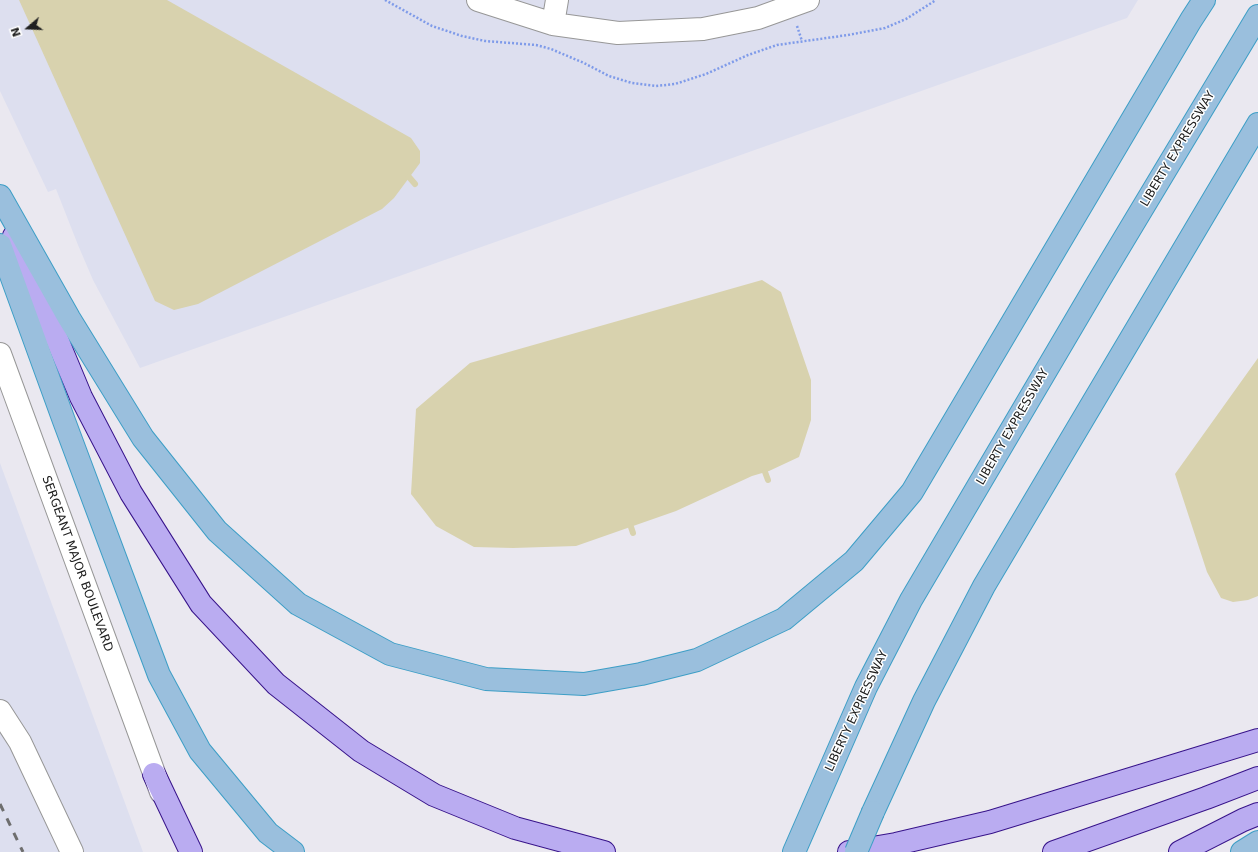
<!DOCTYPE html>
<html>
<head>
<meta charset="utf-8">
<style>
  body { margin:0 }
  #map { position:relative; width:1258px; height:852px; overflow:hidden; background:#eae8f0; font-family:"DejaVu Sans",sans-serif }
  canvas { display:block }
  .north { position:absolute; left:8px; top:8px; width:40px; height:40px; -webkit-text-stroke:3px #fff; paint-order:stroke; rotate:251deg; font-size:11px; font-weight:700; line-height:16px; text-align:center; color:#202020 }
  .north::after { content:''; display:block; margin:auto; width:14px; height:18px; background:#202020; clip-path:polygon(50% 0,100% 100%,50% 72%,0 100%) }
</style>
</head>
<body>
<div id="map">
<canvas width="1258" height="852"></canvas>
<div class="north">N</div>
</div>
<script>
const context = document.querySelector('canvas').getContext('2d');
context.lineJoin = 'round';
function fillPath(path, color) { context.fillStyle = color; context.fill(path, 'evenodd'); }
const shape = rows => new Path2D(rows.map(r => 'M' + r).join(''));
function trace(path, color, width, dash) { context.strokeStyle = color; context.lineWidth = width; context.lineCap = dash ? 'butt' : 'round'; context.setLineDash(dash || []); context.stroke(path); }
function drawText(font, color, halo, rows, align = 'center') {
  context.font = font + ' "DejaVu Sans",sans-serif'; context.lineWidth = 3; context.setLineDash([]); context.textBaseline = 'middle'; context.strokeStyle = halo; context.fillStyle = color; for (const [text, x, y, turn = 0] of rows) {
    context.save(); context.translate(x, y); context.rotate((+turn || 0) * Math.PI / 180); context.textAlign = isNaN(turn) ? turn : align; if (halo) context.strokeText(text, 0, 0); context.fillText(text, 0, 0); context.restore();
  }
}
const military = shape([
  [0,0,1138,0,1127,18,140,368,93,280,78,245,56,189,48,192,0,91],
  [0,463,143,852,0,852]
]);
const water = shape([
  [19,0,167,0,411,138,420,151,420,163,394,198,382,209,198,304,174,310,155,301],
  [762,280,781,292,811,380,811,420,799,457,769,471,752,476,676,511,576,546,513,548,474,547,436,526,411,494,416,409,470,363],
  [1258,358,1258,596,1248,600,1233,602,1221,598,1207,572,1175,474]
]);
const stream = shape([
  [409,177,415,184],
  [765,472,768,480],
  [631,527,633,533]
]);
const path = shape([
  [385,0,432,26,462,36,485,41,536,45,551,49,584,63,609,76,632,83,656,86,675,84,706,74,748,55,777,45,848,35,885,28,906,19,936,0],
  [797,26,802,41]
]);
const minor = shape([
  [478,0,553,24,618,33,703,29,758,18,808,0],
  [553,24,557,0],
  [0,354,161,792],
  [0,711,20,742,72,852]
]);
const major = shape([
  [14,236,81,397,131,493,201,604,276,684,361,751,434,795,515,828,604,852],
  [154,774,191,852],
  [849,852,896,844,990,822,1258,740],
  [1054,852,1206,798,1258,778],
  [1180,852,1243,820,1258,814]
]);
const highway = shape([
  [0,196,69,318,143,438,217,531,298,604,390,654,486,679,584,684,641,674,697,660,784,619,854,561,912,492,1191,20,1204,0],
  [0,245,64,421,159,675,200,751,268,833,293,852],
  [873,812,924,701,984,586,1258,124],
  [794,852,866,687,911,600,1097,284,1258,16],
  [1242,852,1258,842]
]);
const rail = shape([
  [0,804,23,852]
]);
const highwayBridge = shape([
  [856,852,873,812]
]);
const streetNames = [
  ["LIBERTY EXPRESSWAY",1178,149,-59],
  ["LIBERTY EXPRESSWAY",1013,427,-60],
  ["SERGEANT MAJOR BOULEVARD",77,564,70],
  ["LIBERTY EXPRESSWAY",857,711,-65]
];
fillPath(military, '#dddfef');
fillPath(water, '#d8d2ae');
trace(stream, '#d8d2ae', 6);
trace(minor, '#979797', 24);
trace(major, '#37138a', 24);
trace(highway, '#3d9ec6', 24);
trace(path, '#7f9be9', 2.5, [2, 2]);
trace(minor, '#fff', 22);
trace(major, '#baacf1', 22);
trace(highway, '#9abfdd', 22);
trace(rail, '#6e6e6e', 3, [8, 8]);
trace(highwayBridge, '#3d9ec6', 24, []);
trace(highwayBridge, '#9abfdd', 22);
drawText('12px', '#202020', '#fff', streetNames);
</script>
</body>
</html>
